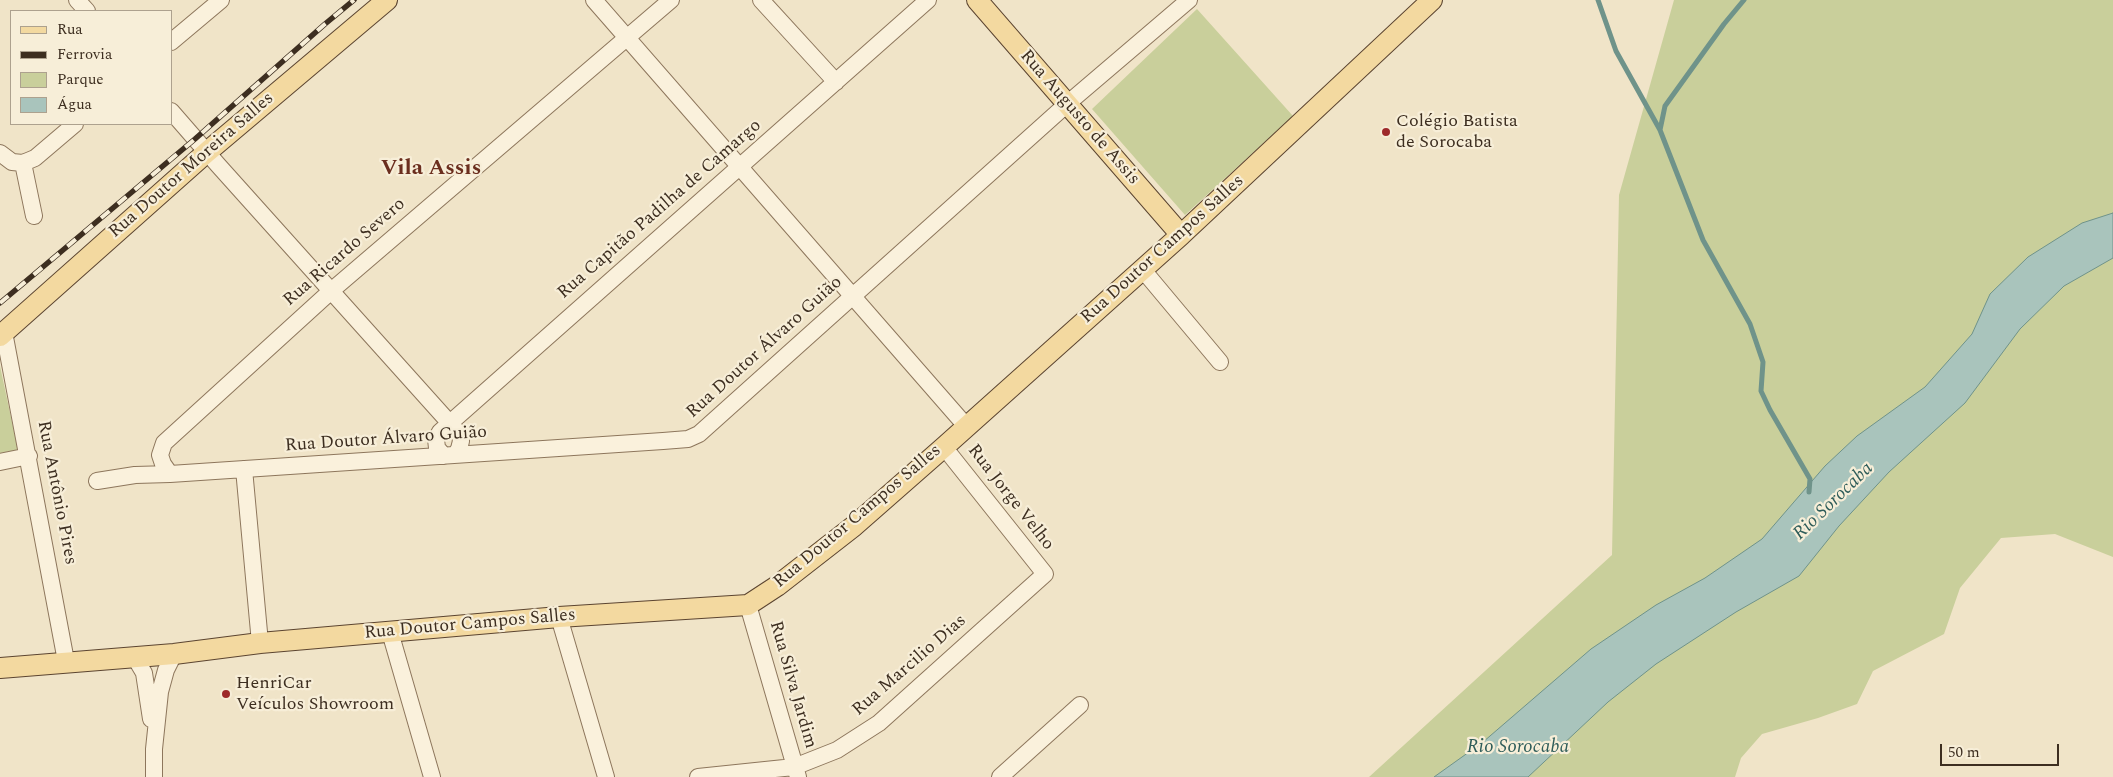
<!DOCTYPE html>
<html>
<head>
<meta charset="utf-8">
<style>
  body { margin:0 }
  #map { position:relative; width:2113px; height:777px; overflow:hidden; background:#f0e4c8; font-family:Spectral,serif }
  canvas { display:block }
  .legend { position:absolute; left:10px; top:10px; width:162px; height:115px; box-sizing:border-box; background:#f7eed8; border:1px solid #ada18e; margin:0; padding:6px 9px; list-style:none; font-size:15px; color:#3d2e20 }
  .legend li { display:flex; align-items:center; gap:10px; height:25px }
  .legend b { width:25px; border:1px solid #ada18e }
  .scale { position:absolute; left:1940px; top:744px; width:119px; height:22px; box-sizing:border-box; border:2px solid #3d2e20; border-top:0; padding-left:6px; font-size:15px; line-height:18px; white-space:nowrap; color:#3d2e20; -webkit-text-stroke:4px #f7eed8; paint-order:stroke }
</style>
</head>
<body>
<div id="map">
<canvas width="2113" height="777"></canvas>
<ul class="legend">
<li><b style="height:6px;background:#f3d9a0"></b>Rua</li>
<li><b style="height:6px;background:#3d2e20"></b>Ferrovia</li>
<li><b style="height:14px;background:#c9cf9b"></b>Parque</li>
<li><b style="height:14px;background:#a9c4bc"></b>Água</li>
</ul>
<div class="scale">50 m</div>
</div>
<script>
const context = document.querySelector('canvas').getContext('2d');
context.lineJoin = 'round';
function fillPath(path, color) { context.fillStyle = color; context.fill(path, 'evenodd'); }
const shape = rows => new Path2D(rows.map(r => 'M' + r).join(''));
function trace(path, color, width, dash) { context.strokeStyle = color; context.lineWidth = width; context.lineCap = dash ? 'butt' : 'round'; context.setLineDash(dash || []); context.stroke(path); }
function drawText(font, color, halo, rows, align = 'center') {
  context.font = font + ' Spectral,serif'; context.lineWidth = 4.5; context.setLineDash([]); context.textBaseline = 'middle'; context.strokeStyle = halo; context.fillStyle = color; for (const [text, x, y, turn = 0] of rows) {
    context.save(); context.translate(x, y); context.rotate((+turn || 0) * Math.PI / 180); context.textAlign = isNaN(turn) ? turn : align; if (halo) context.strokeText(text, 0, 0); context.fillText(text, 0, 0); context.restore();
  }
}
const green = shape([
  [1674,0,2113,0,2113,557,2055,534,2001,538,1960,588,1944,634,1873,671,1857,704,1818,718,1762,734,1741,758,1735,777,1369,777,1612,555,1619,195],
  [1197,9,1293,116,1185,215,1092,109],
  [0,366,18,450,0,453]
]);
const water = shape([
  [2113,213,2113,258,2064,286,2020,329,1965,403,1889,472,1839,526,1799,576,1736,612,1656,664,1608,702,1528,777,1434,777,1483,742,1591,649,1656,605,1705,578,1762,539,1825,466,1857,436,1925,387,1972,334,1990,294,2028,257,2082,223,2113,213]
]);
const stream = shape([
  [1598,0,1616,51,1660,130,1703,240,1750,324,1763,362,1761,391,1770,410,1810,479,1809,492],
  [1660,130,1665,106,1724,24,1744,0]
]);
const minor = shape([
  [77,0,87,11],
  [594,0,966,426],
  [671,0,331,291,164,443,160,455,163,464,170,474,663,441,688,439,699,434,1067,104,1189,0],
  [761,0,836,82],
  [171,42,221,0],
  [171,111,218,165,455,429,460,436,461,441,459,449,455,455],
  [0,153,12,162,23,163],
  [23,163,35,158,75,124],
  [23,163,34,216],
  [1143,270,1220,362],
  [4,332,66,661],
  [444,456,437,448,436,439,440,432,450,423,928,0],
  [0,462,29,456],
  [244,469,260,643],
  [97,481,135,475,170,474],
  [748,605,798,777],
  [559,617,606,777],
  [390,632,432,777],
  [134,656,144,673,151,719],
  [154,777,154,749,160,692,166,670,174,654],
  [698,777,794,767,837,750,879,723,1045,574,944,447],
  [1000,777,1080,705]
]);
const major = shape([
  [977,0,1181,235],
  [0,336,207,152,387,0],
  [0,668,174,654,260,643,559,617,748,605,777,586,854,526,944,447,1181,235,1432,0]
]);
const rail = shape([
  [0,303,195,139,325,24,354,0]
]);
const markers = [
  [1386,132,5,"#9e2a2b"],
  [226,694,5,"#9e2a2b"]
];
const streetNames = [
  ["Rua Augusto de Assis",1079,118,49],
  ["Rua Doutor Moreira Salles",192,166,-41],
  ["Rua Capitão Padilha de Camargo",660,210,-41],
  ["Rua Doutor Campos Salles",1163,250,-42],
  ["Rua Ricardo Severo",345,253,-41],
  ["Rua Doutor Álvaro Guião",765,348,-42],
  ["Rua Doutor Álvaro Guião",386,440,-4],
  ["Rua Antônio Pires",56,493,79],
  ["Rua Jorge Velho",1010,498,52],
  ["Rua Doutor Campos Salles",858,517,-40],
  ["Rua Doutor Campos Salles",470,625,-5],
  ["Rua Marcilio Dias",910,666,-41],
  ["Rua Silva Jardim",792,685,74]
];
const poiNames = [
  ["Colégio Batista",1396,122],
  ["de Sorocaba",1396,143],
  ["HenriCar",236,684],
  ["Veículos Showroom",236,705]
];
const waterNames = [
  ["Rio Sorocaba",1834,502,-44],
  ["Rio Sorocaba",1518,748]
];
const districtNames = [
  ["Vila Assis",431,170]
];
fillPath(green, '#c9cf9b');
fillPath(water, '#a9c4bc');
trace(water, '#6f938a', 1);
trace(stream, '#6f938a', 5);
trace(minor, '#8d765c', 18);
trace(major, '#5b4430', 22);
trace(minor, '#faf1dc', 16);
trace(major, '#f3d9a0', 20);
trace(rail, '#3d2e20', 5.5);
trace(rail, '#f7eed8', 4, [11]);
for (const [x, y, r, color] of markers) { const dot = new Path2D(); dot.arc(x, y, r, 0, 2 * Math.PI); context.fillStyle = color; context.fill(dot); trace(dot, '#f7eed8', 2); }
drawText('18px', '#3d2e20', '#f7eed8', streetNames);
drawText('18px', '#3d2e20', '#f7eed8', poiNames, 'left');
drawText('italic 19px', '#2f5d5a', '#f7eed8', waterNames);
drawText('bold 22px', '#6b2e1e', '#f7eed8', districtNames);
</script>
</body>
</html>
